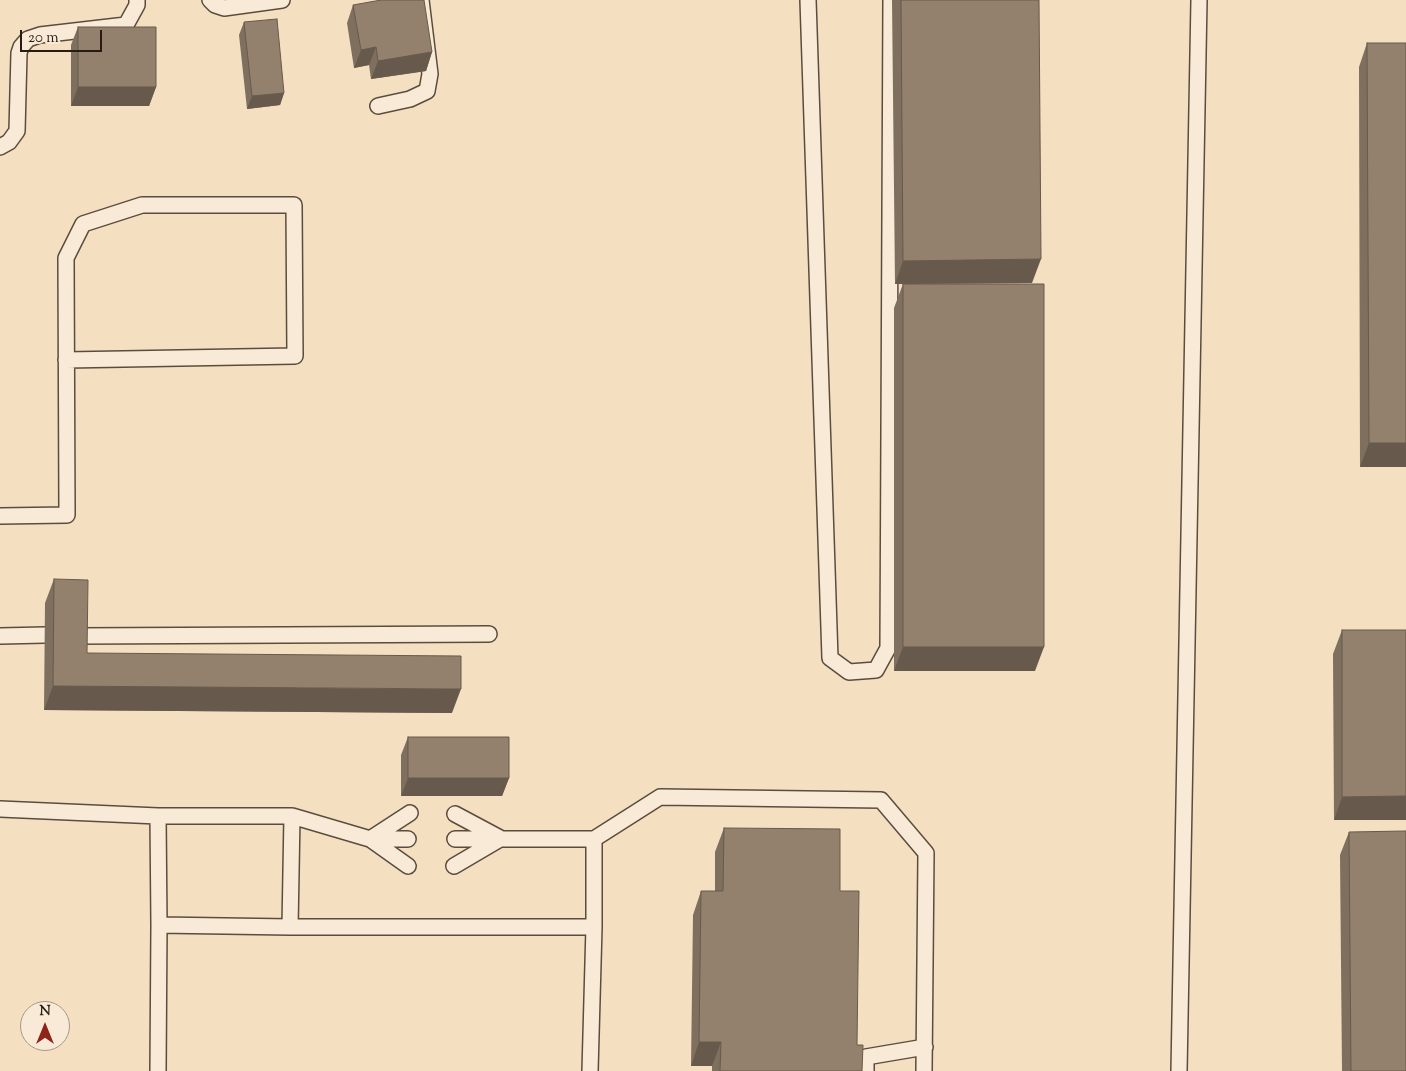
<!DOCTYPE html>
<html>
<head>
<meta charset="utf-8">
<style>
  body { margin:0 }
  #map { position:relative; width:1406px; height:1071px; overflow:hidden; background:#f5dfc1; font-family:"Sorts Mill Goudy",serif }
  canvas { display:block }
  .north { position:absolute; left:20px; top:1001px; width:50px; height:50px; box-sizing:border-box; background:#f8ead7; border:1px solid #a59888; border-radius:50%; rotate:0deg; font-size:14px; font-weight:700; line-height:20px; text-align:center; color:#281c12 }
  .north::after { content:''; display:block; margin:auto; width:18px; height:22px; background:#8f2418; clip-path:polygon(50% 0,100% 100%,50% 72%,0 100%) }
  .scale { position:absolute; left:20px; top:30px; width:82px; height:22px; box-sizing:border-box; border:2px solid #281c12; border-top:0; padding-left:6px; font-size:15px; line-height:18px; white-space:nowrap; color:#281c12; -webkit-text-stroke:4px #f8ead7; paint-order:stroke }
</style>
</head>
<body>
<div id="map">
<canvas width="1406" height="1071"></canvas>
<div class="north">N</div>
<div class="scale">20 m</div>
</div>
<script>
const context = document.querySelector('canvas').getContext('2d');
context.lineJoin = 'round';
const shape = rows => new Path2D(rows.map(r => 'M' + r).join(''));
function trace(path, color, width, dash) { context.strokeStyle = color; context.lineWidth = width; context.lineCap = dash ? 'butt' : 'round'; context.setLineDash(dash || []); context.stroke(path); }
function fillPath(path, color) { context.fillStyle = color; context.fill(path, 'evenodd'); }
const lane = shape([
  [210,0,215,5,224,8,282,0],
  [808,0,830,658,849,672,876,670,888,648,891,0],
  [378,106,410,99,427,91,430,74,421,0],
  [0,147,9,142,17,131,19,53,21,47,28,39,40,35,126,25,137,5,137,0],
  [0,516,67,515,66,258,83,224,142,205,294,205,295,356,66,360],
  [0,636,45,635],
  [79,636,489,634],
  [0,809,158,816,159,925,158,1071],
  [455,814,500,838],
  [158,816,292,816,370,839,408,839],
  [370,839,410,813],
  [370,839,408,866],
  [455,839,594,839,660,797,881,800,926,853,924,1071],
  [454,866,500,839],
  [159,925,290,927,594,927],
  [290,927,292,816],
  [590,1071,594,927,594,839],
  [866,1071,866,1057,925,1047],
  [1179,1071,1199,0]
]);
const wall = shape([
  [892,0,1039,0,1032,283,907,284,1035,671,894,671,894,308,903,284,895,284],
  [353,5,432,52,426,71,371,79,369,65,354,68,347,23],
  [244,22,284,93,280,105,247,109,239,35],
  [78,27,156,87,149,106,71,106,71,45],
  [1367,43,1406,43,1406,467,1360,467,1359,67],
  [54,579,87,653,452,713,44,710,45,603],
  [1342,630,1406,630,1406,820,1334,820,1333,654],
  [408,737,509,778,502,796,401,796,401,755],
  [724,828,840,891,857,1045,862,1071,712,1071,712,1066,691,1066,693,915,701,891,715,891,715,852],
  [1349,832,1406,1071,1342,1071,1340,855]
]);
const shadedWall = shape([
  [376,47,369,65,354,68,361,50],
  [432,52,426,71,371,79,378,61],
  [78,87,156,87,149,106,71,106],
  [284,93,280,105,247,109,252,96],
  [1041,259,1032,283,895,284,903,261],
  [1369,443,1406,443,1406,467,1360,467],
  [903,647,1044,647,1035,671,894,671],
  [53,686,461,689,452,713,44,710],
  [408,778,509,778,502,796,401,796],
  [1406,796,1406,820,1334,820,1342,797],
  [699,1042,721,1042,712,1066,691,1066]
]);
const building = shape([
  [381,0,424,0,432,52,378,61,376,47,361,50,353,5,381,0],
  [901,0,1039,0,1041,259,903,261,901,0],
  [277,19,284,93,252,96,244,22,277,19],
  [78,27,156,27,156,87,78,87,78,27],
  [1367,43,1406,43,1406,443,1369,443,1367,43],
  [903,284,1044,284,1044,647,903,647,903,284],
  [54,579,88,580,87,653,461,656,461,689,53,686,54,579],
  [1342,630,1406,630,1406,796,1342,797,1342,630],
  [408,737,509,737,509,778,408,778,408,737],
  [724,828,840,829,840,891,859,891,857,1045,863,1045,862,1071,720,1071,721,1042,699,1042,701,891,723,891,724,828],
  [1406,831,1406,1071,1351,1071,1349,832,1406,831]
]);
trace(lane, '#5b4d3e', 18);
trace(lane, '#f8ead7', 15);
fillPath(wall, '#7e6f5e');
fillPath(shadedWall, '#675a4c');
fillPath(building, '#93816d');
trace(building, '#675a4c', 1);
</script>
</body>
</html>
